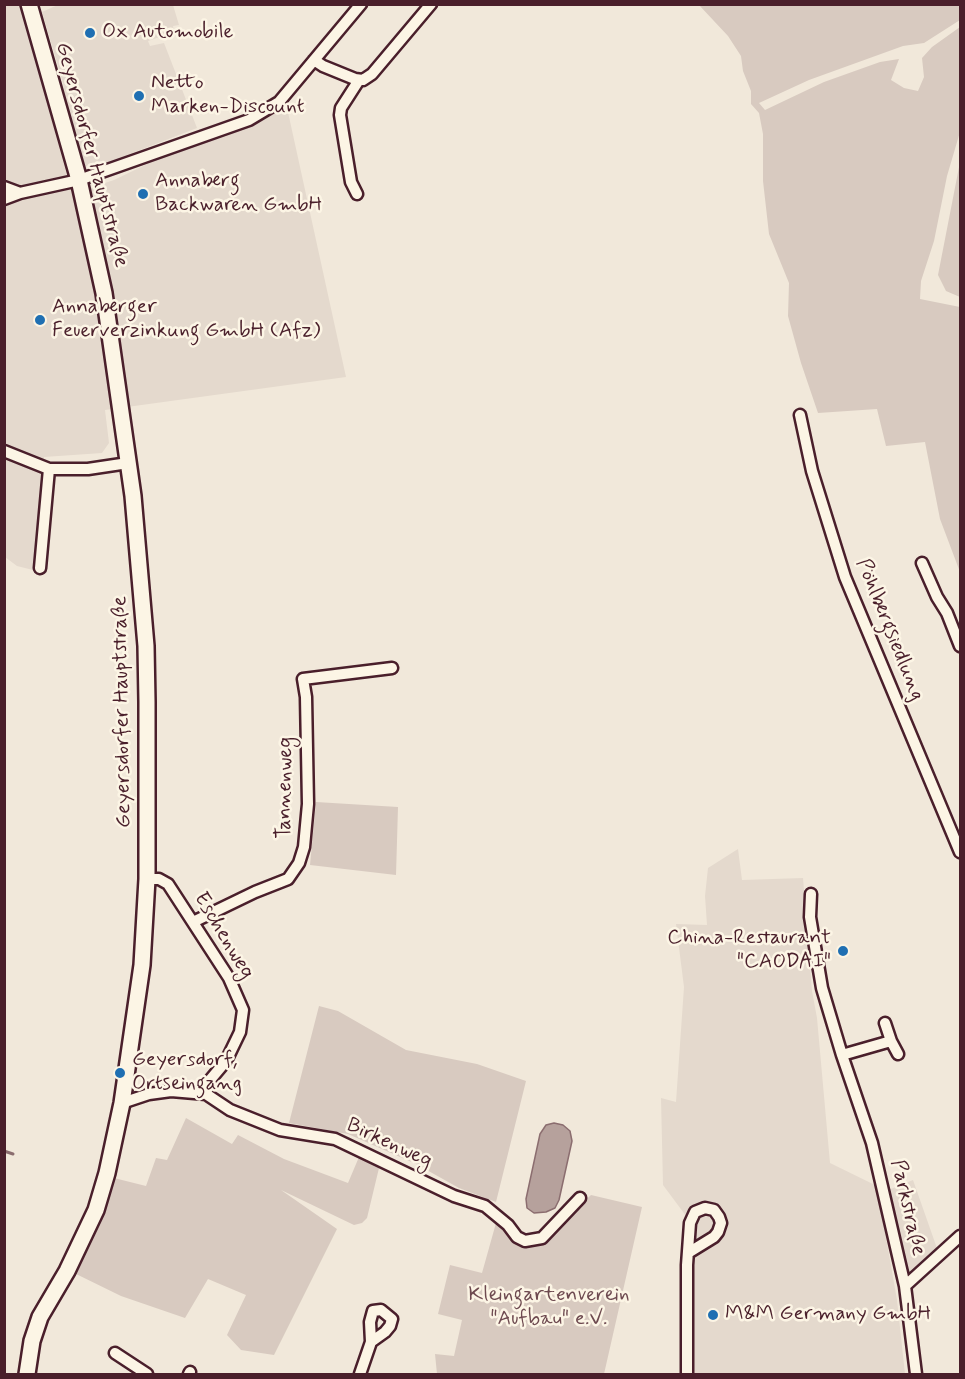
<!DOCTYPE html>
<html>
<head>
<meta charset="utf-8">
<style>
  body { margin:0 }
  #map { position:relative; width:965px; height:1379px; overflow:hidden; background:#f1e8da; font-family:Mynerve,sans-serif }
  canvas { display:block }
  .frame { position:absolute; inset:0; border:6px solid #4a1f2b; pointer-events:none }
</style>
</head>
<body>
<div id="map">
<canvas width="965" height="1379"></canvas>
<div class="frame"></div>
</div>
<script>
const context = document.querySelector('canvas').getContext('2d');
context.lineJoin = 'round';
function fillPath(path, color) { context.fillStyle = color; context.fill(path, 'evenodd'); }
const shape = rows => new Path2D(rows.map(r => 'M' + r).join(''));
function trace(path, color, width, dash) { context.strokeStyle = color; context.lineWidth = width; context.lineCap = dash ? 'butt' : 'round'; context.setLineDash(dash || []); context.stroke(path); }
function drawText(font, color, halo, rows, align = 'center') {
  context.font = font + ' Mynerve,sans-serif'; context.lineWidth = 5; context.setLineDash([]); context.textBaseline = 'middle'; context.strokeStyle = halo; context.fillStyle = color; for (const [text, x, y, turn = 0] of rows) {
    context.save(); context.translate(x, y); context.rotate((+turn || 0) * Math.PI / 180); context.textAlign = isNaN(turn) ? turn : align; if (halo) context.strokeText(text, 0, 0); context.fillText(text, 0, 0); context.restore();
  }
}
const built = shape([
  [20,4,72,194,114,180,168,154,227,136,262,120,286,103,346,377,105,410,109,443,102,453,44,457,33,570,17,566,5,557,4,5],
  [60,4,173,5,179,25,173,26,174,32,148,41,150,46,164,43,197,128,96,167,85,166,66,106,63,83,42,12],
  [738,849,742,880,803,878,812,991,817,1018,830,1163,877,1186,897,1300,905,1374,694,1374,691,1295,695,1228,663,1185,661,1098,676,1102,684,987,676,924,707,925,705,896,708,868],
  [913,1180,939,1254,908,1282,886,1191]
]);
const green = shape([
  [699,5,960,5,960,20,924,43,903,46,809,80,759,103,765,110,824,82,880,62,899,59,891,80,904,88,918,91,924,77,922,58,932,47,960,27,960,132,947,176,934,241,921,281,920,299,960,307,960,572,940,519,925,442,886,446,877,409,818,413,801,363,788,316,789,283,769,234,763,181,763,134,759,113,751,104,751,91,743,71,741,56,728,36],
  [960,162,960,297,946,291,938,275],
  [316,802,398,807,396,875,310,865],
  [319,1006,338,1011,406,1050,477,1064,526,1081,496,1202,459,1188,416,1164,348,1134,289,1123],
  [186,1118,232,1144,238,1135,284,1159,348,1183,359,1157,379,1168,367,1218,362,1223,354,1225,281,1190,337,1229,274,1355,241,1350,227,1335,246,1295,208,1279,185,1318,121,1296,72,1272,110,1177,146,1186,156,1158,167,1160],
  [591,1195,642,1207,604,1374,437,1374,435,1354,454,1356,462,1320,438,1314,450,1265,482,1273,496,1223,516,1240,543,1240]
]);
const water = shape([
  [554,1123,563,1125,570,1131,572,1141,559,1200,555,1208,546,1212,534,1213,527,1208,526,1199,540,1134,546,1125,554,1123]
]);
const stream = shape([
  [4,1151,13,1154]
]);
const street = shape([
  [314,60,323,66,355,79,363,80,372,74,431,4],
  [4,187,20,193,79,180,249,120,279,102,361,4],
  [357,194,351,182,340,115,341,108,359,80],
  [4,199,20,193],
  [800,415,812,471,845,577,960,852],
  [4,451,49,469,88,469,128,463],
  [922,563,937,597,947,613,960,646],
  [40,568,49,469],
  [147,879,159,879,168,884,229,978,243,1010,240,1032,226,1061,210,1080,206,1094],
  [811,894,810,917,822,988,842,1055,872,1143,905,1286,916,1374],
  [193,922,255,892,288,879,299,863,304,847,308,804,306,697,303,679,392,668],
  [885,1023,891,1041,898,1054],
  [842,1055,891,1041],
  [122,1103,149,1094,171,1091,206,1094,230,1110,280,1130,335,1139,454,1196,485,1206,508,1225,517,1237,525,1241,542,1238,580,1198],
  [905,1286,960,1236],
  [115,1353,147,1374],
  [189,1374,190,1372],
  [360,1374,371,1342,370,1322,373,1311,381,1310,392,1319,390,1326,385,1332,371,1342],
  [687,1374,687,1265,690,1223,695,1212,705,1208,714,1210,719,1217,721,1223,718,1232,714,1237,688,1253]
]);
const secondary = shape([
  [27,1374,32,1341,40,1317,67,1271,96,1210,107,1173,122,1103,142,965,147,879,147,702,146,646,133,496,104,293,79,180,29,4]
]);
const markers = [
  [90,33,6,"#1f6fb2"],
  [139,96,6,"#1f6fb2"],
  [143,194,6,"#1f6fb2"],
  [40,320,6,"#1f6fb2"],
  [843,951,6,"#1f6fb2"],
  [120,1073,6,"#1f6fb2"],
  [713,1315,6,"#1f6fb2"]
];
const poiNames = [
  ["Ox Automobile",102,33],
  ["Netto",151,84],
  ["Marken-Discount",151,108],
  ["Annaberg",155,182],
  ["Backwaren GmbH",155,206],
  ["Annaberger",52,308],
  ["Feuerverzinkung GmbH (Afz)",52,332],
  ["China-Restaurant",831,939,"right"],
  ["\"CAODAI\"",831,963,"right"],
  ["Geyersdorf,",132,1061],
  ["Ortseingang",132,1085],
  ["M&M Germany GmbH",725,1315]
];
const streetNames = [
  ["Geyersdorfer Hauptstraße",91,155,75],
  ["Pöhlbergsiedlung",889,630,68],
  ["Geyersdorfer Hauptstraße",123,712,-91],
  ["Tannenweg",286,788,-89],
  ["Eschenweg",223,936,59],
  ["Birkenweg",389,1144,25],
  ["Parkstraße",907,1208,77]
];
const parkNames = [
  ["Kleingartenverein",549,1296],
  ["\"Aufbau\" e.V.",549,1320]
];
fillPath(built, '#e4d9cd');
fillPath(green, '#d8cac0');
fillPath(water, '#b6a19c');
trace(water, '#8b6d6f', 1.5);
trace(stream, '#8b6d6f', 3);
trace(street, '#4a1f2b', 15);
trace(secondary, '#4a1f2b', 20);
trace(street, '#fcf5e5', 10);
trace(secondary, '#fcf5e5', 15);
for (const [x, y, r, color] of markers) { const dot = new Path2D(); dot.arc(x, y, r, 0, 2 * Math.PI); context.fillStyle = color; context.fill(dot); trace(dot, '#fcf5e5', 2); }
drawText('21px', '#4a1f2b', '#fcf5e5', poiNames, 'left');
drawText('21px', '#4a1f2b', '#fcf5e5', streetNames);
drawText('21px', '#6e4a50', '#fcf5e5', parkNames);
</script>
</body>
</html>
